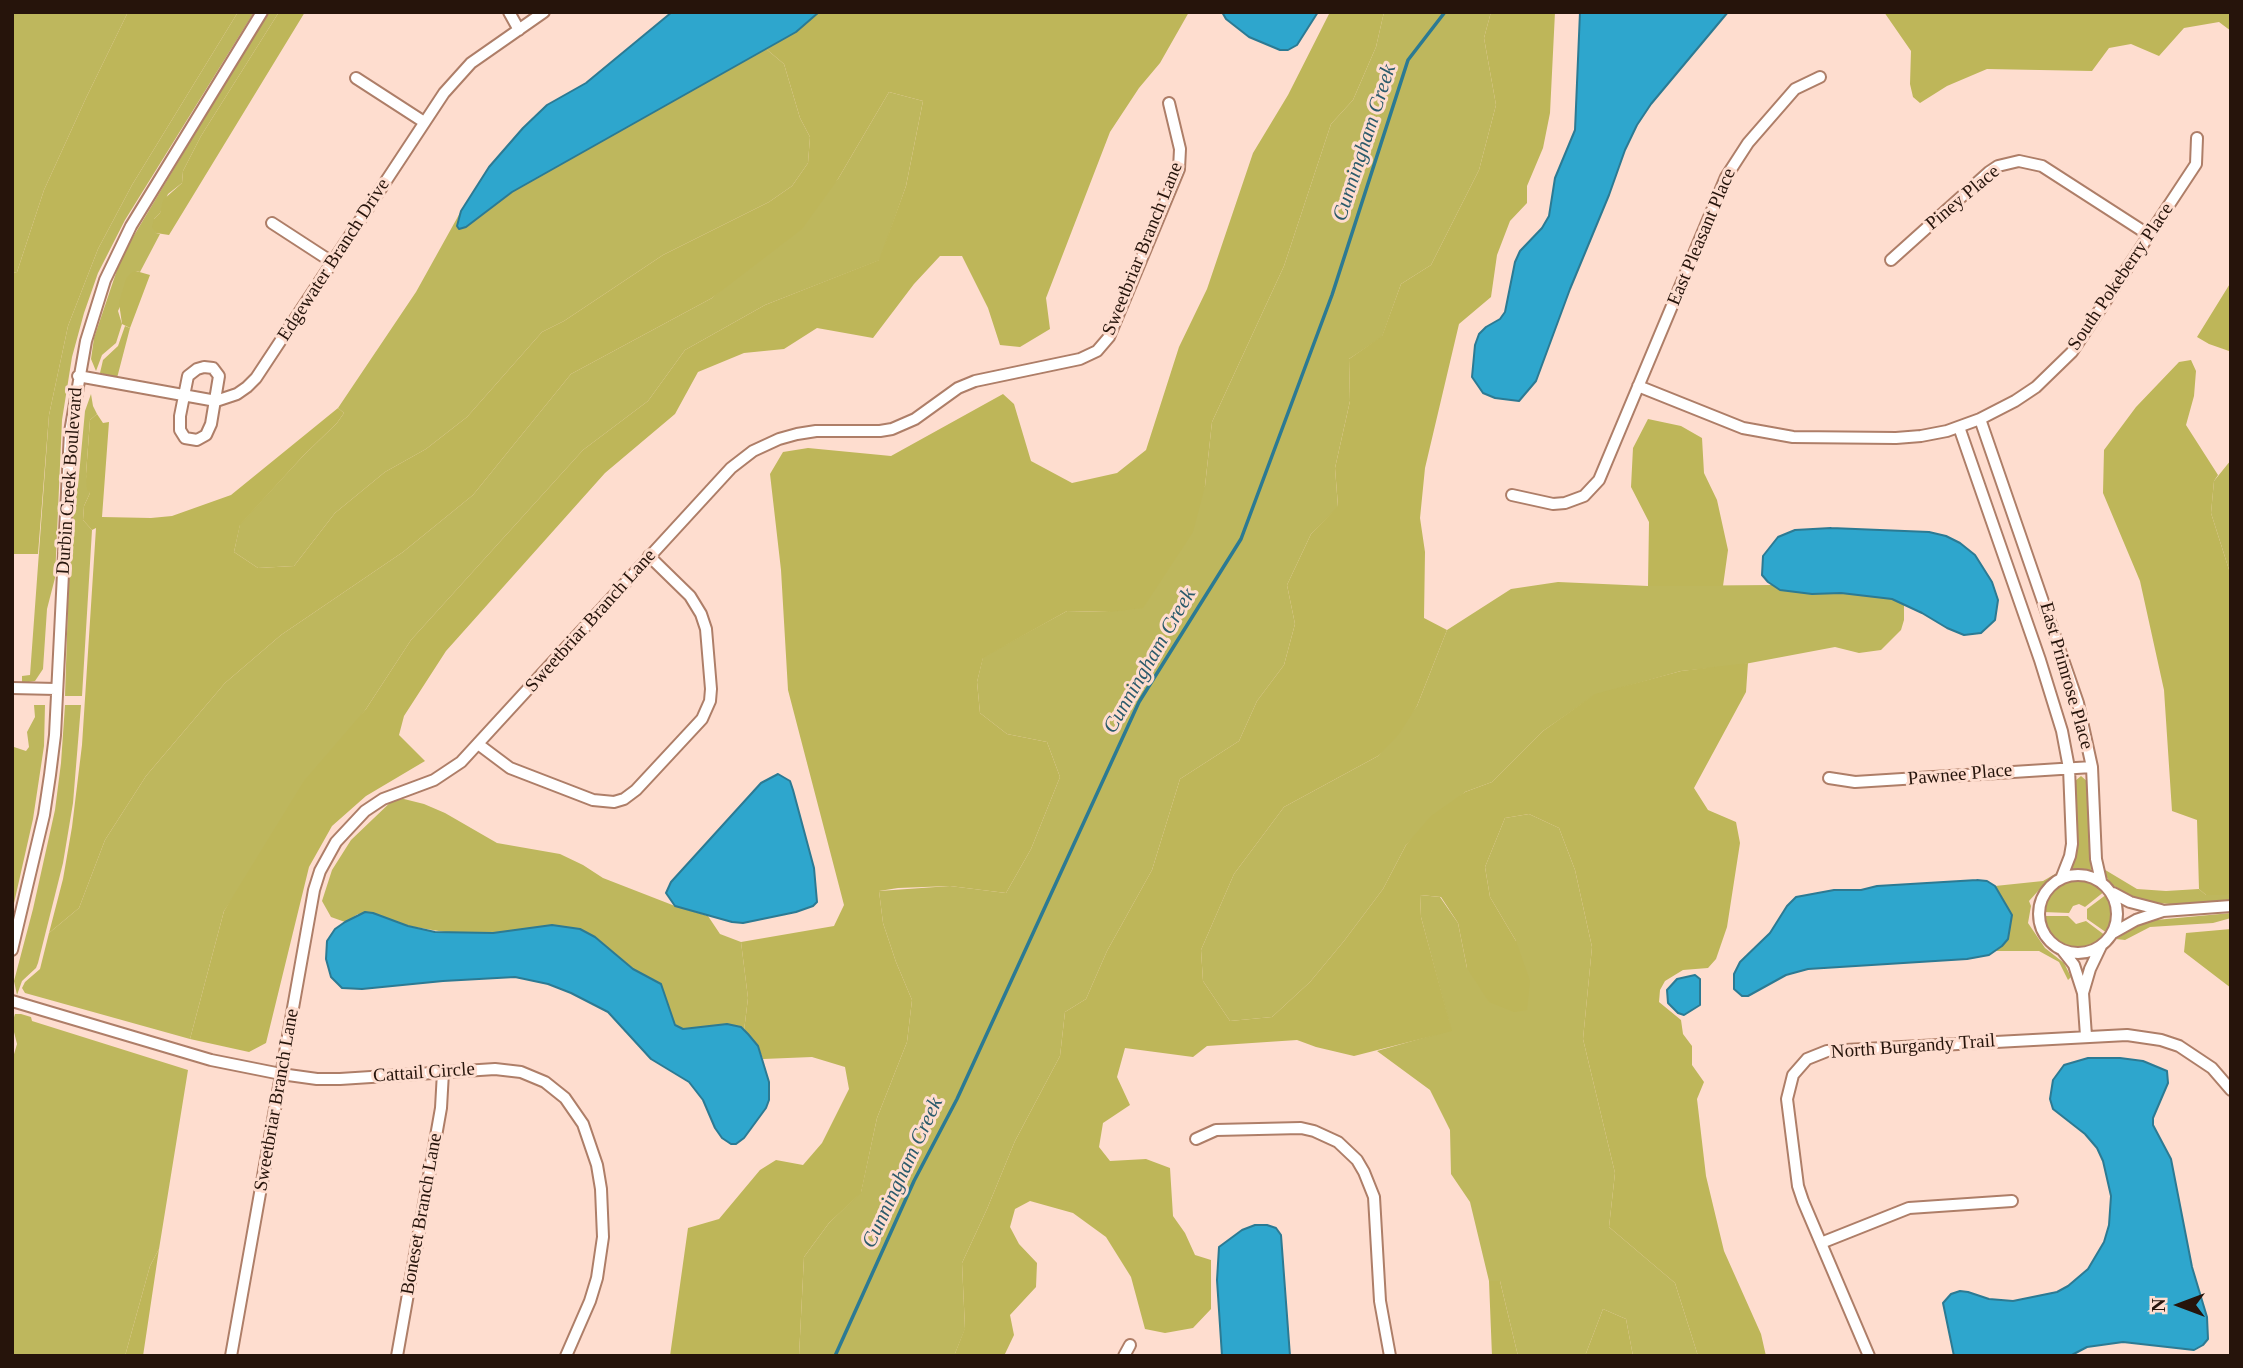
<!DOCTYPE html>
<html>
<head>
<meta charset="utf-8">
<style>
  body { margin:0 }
  #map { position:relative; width:2243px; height:1368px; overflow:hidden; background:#feddcf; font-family:Georgia,serif }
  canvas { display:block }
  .frame { position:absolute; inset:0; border:14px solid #26140b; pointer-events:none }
  .north { position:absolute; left:2145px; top:1270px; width:70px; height:70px; -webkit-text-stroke:5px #feddcf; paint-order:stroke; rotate:270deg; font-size:19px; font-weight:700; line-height:28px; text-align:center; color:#26140b }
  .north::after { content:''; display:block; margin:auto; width:24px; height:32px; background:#26140b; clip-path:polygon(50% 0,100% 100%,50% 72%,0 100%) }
</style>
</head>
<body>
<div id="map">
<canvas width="2243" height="1368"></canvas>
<div class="frame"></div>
<div class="north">N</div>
</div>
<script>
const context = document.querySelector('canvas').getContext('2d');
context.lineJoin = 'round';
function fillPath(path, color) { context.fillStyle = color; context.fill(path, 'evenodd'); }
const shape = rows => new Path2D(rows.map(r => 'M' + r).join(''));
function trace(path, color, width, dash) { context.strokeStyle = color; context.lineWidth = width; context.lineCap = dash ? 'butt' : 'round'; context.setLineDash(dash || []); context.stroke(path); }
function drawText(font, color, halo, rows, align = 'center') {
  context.font = font + ' Georgia,serif'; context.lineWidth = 6; context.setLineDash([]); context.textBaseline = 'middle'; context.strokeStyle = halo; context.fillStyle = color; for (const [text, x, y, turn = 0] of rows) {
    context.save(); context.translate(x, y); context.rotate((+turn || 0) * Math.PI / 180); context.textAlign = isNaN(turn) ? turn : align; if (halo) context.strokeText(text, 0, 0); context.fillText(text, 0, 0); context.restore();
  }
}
const green = shape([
  [12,12,128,12,86,98,44,190,17,272,12,273],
  [238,12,254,12,125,220,98,273,84,313,72,357,62,420,55,578,47,609,43,669,35,681,22,683,22,676,30,675,49,415,68,326,98,249,132,185],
  [268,12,279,12,201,136,183,171,182,183,168,194,160,213,154,219,156,233,160,234,140,272,136,271,118,311,122,324,116,343,102,355,96,371,91,359,94,338,118,267,130,242],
  [1384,12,1491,12,1484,38,1496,105,1479,170,1431,265,1401,284,1382,337,1349,359,1350,401,1335,468,1338,507,1311,534,1287,585,1295,624,1284,665,1257,701,1239,741,1180,779,1152,870,1107,951,1086,999,1065,1012,1060,1056,1015,1141,987,1209,962,1263,965,1329,954,1356,799,1356,804,1257,829,1223,861,1192,877,1118,907,1042,912,1000,896,962,883,923,879,891,950,886,1006,893,1031,849,1060,777,1047,742,1007,734,980,713,977,682,983,657,1067,611,1109,612,1205,486,1212,422,1284,266,1331,124,1353,100,1376,47],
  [765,48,784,64,800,118,810,137,808,163,792,186,769,202,663,255,564,321,542,332,467,417,426,449,385,472,335,513,294,566,258,568,234,552,240,524,303,456,337,423,344,413,338,408,416,292,461,211,457,226,486,211,512,192],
  [889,92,923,101,906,186,880,260,765,305,685,350,648,401,583,450,411,640,366,709,224,911,190,1039,25,993,22,988,25,982,40,969,49,933,79,908,105,840,146,776,225,683,281,635,403,552,473,495,571,374,712,298,838,179],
  [125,326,130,328,117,378,100,373,103,360,118,346],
  [91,394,93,406,97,414,90,420,86,474,90,493,84,506,83,520,92,530,82,696,65,696,71,511,78,486,85,411],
  [2231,460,2231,576,2211,513,2214,481],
  [1558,582,1648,586,1773,585,1780,590,1812,594,1840,593,1892,599,1904,604,1904,620,1901,630,1881,650,1859,653,1835,647,1734,666,1681,671,1595,695,1543,731,1492,782,1465,792,1406,845,1383,889,1344,941,1310,982,1272,1017,1230,1021,1203,981,1201,950,1234,874,1284,807,1378,756,1417,706,1447,630,1511,589],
  [34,705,45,705,44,746,33,819,12,912,12,750,14,747,26,751,29,747,27,732,35,717],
  [65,705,81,705,73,803,63,863,38,963,36,968,22,981,17,995,14,981,33,909,55,810,61,763],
  [2081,776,2088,782,2091,871,2071,869,2077,850,2075,781],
  [396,797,424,804,445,813,497,843,560,854,583,865,603,878,675,906,708,916,720,934,741,942,748,998,744,1031,741,1027,727,1024,683,1029,675,1025,661,984,633,969,595,937,580,929,552,925,493,933,445,932,408,926,373,913,358,914,345,922,331,917,322,901,332,870,351,840],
  [1529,814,1559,828,1575,870,1592,947,1583,1039,1615,1173,1609,1227,1675,1283,1698,1356,1633,1356,1626,1319,1603,1309,1585,1356,1518,1356,1500,1281,1489,1281,1470,1202,1451,1174,1450,1130,1430,1090,1377,1051,1451,1030,1421,917,1420,895,1440,897,1458,923,1467,968,1516,941,1490,897,1485,867,1505,818],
  [2102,868,2137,889,2166,891,2199,889,2206,895,2231,894,2231,900,2183,905,2144,902,2129,896,2110,883],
  [2062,870,2056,879,2039,890,2029,901,2031,906,2028,923,2045,948,2064,963,2071,977,2068,980,2059,962,2039,951,1996,951,2002,946,2012,915,1995,886,2043,881],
  [2076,879,2088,881,2105,891,2085,907,2079,904,2073,906,2069,913,2043,912,2048,897,2055,888,2065,882],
  [2107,894,2112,905,2113,916,2107,933,2087,919,2087,909],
  [2231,913,2231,918,2213,923,2150,927,2125,940,2116,939,2145,921],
  [2046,916,2068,916,2076,924,2086,921,2106,936,2097,945,2086,949,2074,950,2063,947,2054,940,2047,931,2044,920],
  [15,1014,21,1014,31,1017,32,1021,188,1070,159,1249,150,1266,125,1356,12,1356,12,1061,17,1044,12,1024]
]);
const forest = shape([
  [128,12,238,12,132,185,98,249,68,326,49,415,38,554,12,554,12,273,17,272,44,190,86,98],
  [279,12,305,12,169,235,156,233,152,227,154,219,160,213,163,200,182,183,183,171,201,136],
  [819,12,1189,12,1160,63,1139,88,1110,132,1046,298,1050,329,1020,347,1000,345,988,308,962,256,940,256,914,284,873,338,817,328,784,349,744,353,698,372,675,414,605,473,446,651,404,716,399,735,425,761,366,796,332,826,309,867,266,1043,249,1052,190,1039,224,911,304,781,366,709,411,640,583,450,648,401,685,350,765,305,879,260,906,186,923,101,889,92,838,179,802,229,712,298,571,374,473,495,403,552,281,635,225,683,146,776,105,840,79,908,49,933,63,879,72,827,82,745,96,528,92,530,83,520,84,506,90,493,87,489,86,474,90,420,97,414,103,423,109,422,102,517,151,518,172,516,231,495,338,408,344,413,337,423,303,456,240,525,234,552,258,568,294,566,335,513,385,472,426,449,467,417,542,332,564,321,663,255,769,202,792,186,808,163,810,137,800,118,784,64,765,48,796,32],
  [1330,12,1384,12,1376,47,1353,100,1331,124,1284,266,1212,422,1205,486,1193,532,1143,608,1109,612,1067,611,983,658,977,682,980,713,1007,734,1047,742,1060,777,1031,849,1006,893,950,886,898,888,879,891,883,923,896,962,912,1000,907,1042,877,1118,861,1193,829,1223,804,1257,799,1356,670,1356,688,1228,719,1219,760,1170,776,1160,803,1165,822,1143,849,1089,845,1067,812,1057,763,1059,758,1046,744,1031,748,998,741,942,834,926,844,905,788,690,781,570,770,474,783,452,808,448,891,456,1003,394,1014,404,1031,461,1072,483,1117,473,1146,450,1179,347,1207,289,1253,153,1288,95],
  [1491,12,1555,12,1550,113,1543,148,1527,186,1527,203,1510,221,1497,255,1491,297,1459,324,1425,468,1420,518,1425,552,1424,618,1447,630,1417,706,1399,734,1378,756,1284,807,1234,874,1201,950,1203,981,1230,1021,1272,1017,1310,982,1344,941,1383,889,1406,845,1431,816,1465,792,1492,782,1543,731,1595,694,1681,671,1748,663,1746,692,1694,788,1708,810,1736,822,1740,843,1727,927,1716,959,1708,968,1683,970,1665,981,1660,990,1659,1002,1681,1020,1683,1034,1692,1046,1692,1065,1704,1082,1697,1099,1706,1176,1724,1251,1761,1334,1766,1356,1698,1356,1675,1283,1609,1227,1615,1173,1583,1039,1592,947,1575,870,1559,828,1529,814,1505,818,1485,867,1490,897,1516,941,1530,981,1527,1010,1514,1012,1489,1002,1467,968,1458,923,1441,897,1420,895,1421,917,1452,1031,1354,1056,1316,1047,1297,1040,1207,1046,1193,1057,1125,1048,1117,1077,1130,1105,1103,1123,1099,1147,1110,1161,1146,1159,1170,1168,1173,1216,1185,1233,1195,1255,1211,1260,1211,1309,1193,1328,1165,1333,1145,1329,1131,1277,1106,1237,1073,1213,1030,1201,1015,1209,1010,1227,1019,1244,1037,1263,1036,1287,1010,1315,1014,1335,1004,1356,954,1356,965,1328,962,1263,987,1209,1015,1141,1060,1056,1065,1012,1086,999,1107,951,1152,870,1180,779,1239,741,1257,701,1284,665,1295,624,1287,585,1311,534,1338,506,1335,468,1350,401,1349,359,1382,336,1401,284,1431,265,1479,170,1496,105,1484,38],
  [1884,12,2231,12,2231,31,2219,22,2184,28,2159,56,2131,44,2109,48,2092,71,1987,69,1947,86,1920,103,1913,97,1910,84,1911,51],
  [136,271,150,275,130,328,122,324,119,303,126,279,132,272],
  [2231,282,2231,350,2229,351,2209,344,2197,337],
  [2191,360,2196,371,2194,396,2186,425,2218,475,2214,481,2211,513,2231,576,2231,894,2227,895,2206,895,2199,889,2197,820,2172,811,2164,690,2140,581,2103,493,2104,450,2136,407,2179,362],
  [1648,419,1681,426,1702,438,1704,473,1717,500,1728,550,1723,586,1648,586,1649,522,1631,487,1633,448],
  [2231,929,2231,988,2184,952,2186,933],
  [159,1249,143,1356,125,1356,150,1266],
  [1489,1281,1500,1281,1518,1356,1492,1356],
  [1603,1309,1626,1319,1633,1356,1585,1356]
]);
const water = shape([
  [672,12,819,12,796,32,512,192,466,227,459,229,457,226,461,211,489,167,523,128,547,105,586,83,672,12],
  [1222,12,1318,12,1297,45,1288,50,1280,50,1249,37,1226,19,1222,12],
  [1580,12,1728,12,1651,104,1637,125,1625,150,1609,195,1570,289,1536,381,1519,401,1495,398,1483,393,1472,377,1475,345,1479,334,1486,327,1500,319,1505,312,1515,262,1520,251,1542,228,1549,216,1555,178,1575,130,1580,12],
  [1831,528,1929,532,1946,536,1960,543,1975,555,1992,582,1998,600,1995,620,1981,633,1964,635,1947,628,1922,613,1892,599,1841,593,1812,594,1780,590,1768,582,1762,575,1763,556,1778,537,1795,530,1831,528],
  [778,774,790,781,793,790,814,868,817,902,813,906,796,912,743,923,732,922,675,906,666,893,671,882,761,783,778,774],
  [1977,880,1987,881,1995,886,2012,915,2008,939,2002,946,1989,955,1967,959,1808,969,1786,975,1748,996,1742,996,1734,989,1734,974,1740,962,1770,933,1787,906,1796,897,1834,890,1861,890,1877,886,1977,880],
  [365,912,373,913,408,926,435,932,493,933,552,925,580,929,595,937,633,969,661,984,675,1025,683,1029,727,1024,741,1027,748,1034,758,1046,769,1082,769,1100,766,1108,744,1138,736,1144,731,1144,722,1138,715,1128,703,1100,689,1082,651,1059,608,1012,571,993,548,984,515,977,443,981,362,989,342,988,331,977,326,959,327,941,335,929,345,922,365,912],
  [1695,975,1700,979,1700,1005,1684,1015,1678,1013,1668,1003,1667,990,1677,979,1695,975],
  [2088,1058,2120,1058,2143,1061,2167,1071,2168,1083,2153,1118,2153,1125,2171,1159,2192,1267,2207,1317,2208,1339,2203,1345,2194,1350,2123,1342,2087,1347,2070,1356,1954,1356,1943,1303,1951,1294,1960,1291,1968,1292,1989,1299,2013,1301,2057,1292,2068,1286,2088,1269,2104,1242,2109,1225,2111,1196,2103,1161,2097,1148,2085,1134,2053,1109,2050,1099,2053,1080,2064,1065,2088,1058],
  [1255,1225,1267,1225,1276,1228,1281,1235,1290,1356,1222,1356,1217,1280,1219,1247,1242,1230,1255,1225]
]);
const stream = shape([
  [835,1356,914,1181,957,1099,1139,702,1241,539,1332,295,1408,60,1445,12]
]);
const minor = shape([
  [509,12,519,30],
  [356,78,424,122],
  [272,223,332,262],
  [1891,260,1989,172,1998,166,2019,161,2042,166,2149,235],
  [204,367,213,368,219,376,211,424,206,435,197,440,185,438,180,430,180,416,188,376,197,369,204,367],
  [78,376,216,401,237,394,247,387,256,378,444,93,471,63,544,12],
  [1638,386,1743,428,1793,437,1896,438,1921,436,1947,431,1980,419,2015,401,2036,387,2072,352,2196,164,2197,138],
  [1980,419,2078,703,2092,767,2096,859,2101,881],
  [1959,427,2040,660,2062,731,2069,768,2072,844,2070,856,2061,879],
  [1512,495,1553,504,1565,503,1584,496,1599,480,1726,177,1748,143,1795,89,1820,77],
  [12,688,56,689],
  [478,744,510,768,593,800,614,802,624,799,636,790,702,719,710,701,711,689,706,629,701,614,690,596,649,556],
  [1829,778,1855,782,2092,767],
  '2039 914a39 39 0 1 1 78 0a39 39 0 1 1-78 0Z',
  [2113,893,2130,902,2161,910],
  [2113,933,2136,920,2163,911,2231,906],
  [12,950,44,815,50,775,55,735,70,432,86,341,105,280,131,226,262,12],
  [2063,951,2074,965,2083,993,2090,969,2101,946],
  [2083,993,2086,1036],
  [12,1001,211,1060,281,1074,317,1079,340,1079,495,1069,521,1072,545,1082,565,1098,583,1124,597,1165,601,1189,603,1237,597,1278,590,1301,566,1356],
  [1196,1139,1216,1130,1301,1128,1314,1131,1338,1142,1357,1160,1364,1172,1374,1197,1380,1301,1390,1356],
  [1821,1243,1909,1208,2012,1201],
  [231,1356,314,890,320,871,336,842,365,811,383,799,434,780,461,762,731,468,753,451,779,439,797,434,816,431,880,431,892,429,915,419,958,388,975,381,1080,359,1097,351,1109,337,1179,169,1180,149,1169,103],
  [397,1356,441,1108,443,1072],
  [1124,1356,1130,1345],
  [1869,1356,1803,1201,1798,1186,1787,1099,1793,1075,1807,1059,1827,1051,2127,1035,2161,1040,2179,1046,2212,1068,2231,1090]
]);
const streetNames = [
  ["Piney Place",1963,198,-40],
  ["East Pleasant Place",1702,237,-67],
  ["Sweetbriar Branch Lane",1143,249,-68],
  ["Edgewater Branch Drive",334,260,-57],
  ["South Pokeberry Place",2121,277,-56],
  ["Durbin Creek Boulevard",70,481,-86],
  ["Sweetbriar Branch Lane",591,621,-48],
  ["East Primrose Place",2066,676,74],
  ["Pawnee Place",1960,775,-5],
  ["North Burgandy Trail",1913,1047,-4],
  ["Cattail Circle",424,1073,-4],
  ["Sweetbriar Branch Lane",277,1100,-80],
  ["Boneset Branch Lane",422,1214,-80]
];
const waterNames = [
  ["Cunningham Creek",1365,143,-72],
  ["Cunningham Creek",1150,661,-60],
  ["Cunningham Creek",903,1173,-65]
];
fillPath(green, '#beb75d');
fillPath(forest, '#beb659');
fillPath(water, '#2ea6cd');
trace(water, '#2c7a93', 2);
trace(stream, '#2c7a93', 3.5);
trace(minor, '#ae7e68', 14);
trace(minor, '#fff', 10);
drawText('19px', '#26140b', '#feddcf', streetNames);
drawText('italic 21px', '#2b5a6b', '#feddcf', waterNames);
</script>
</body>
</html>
